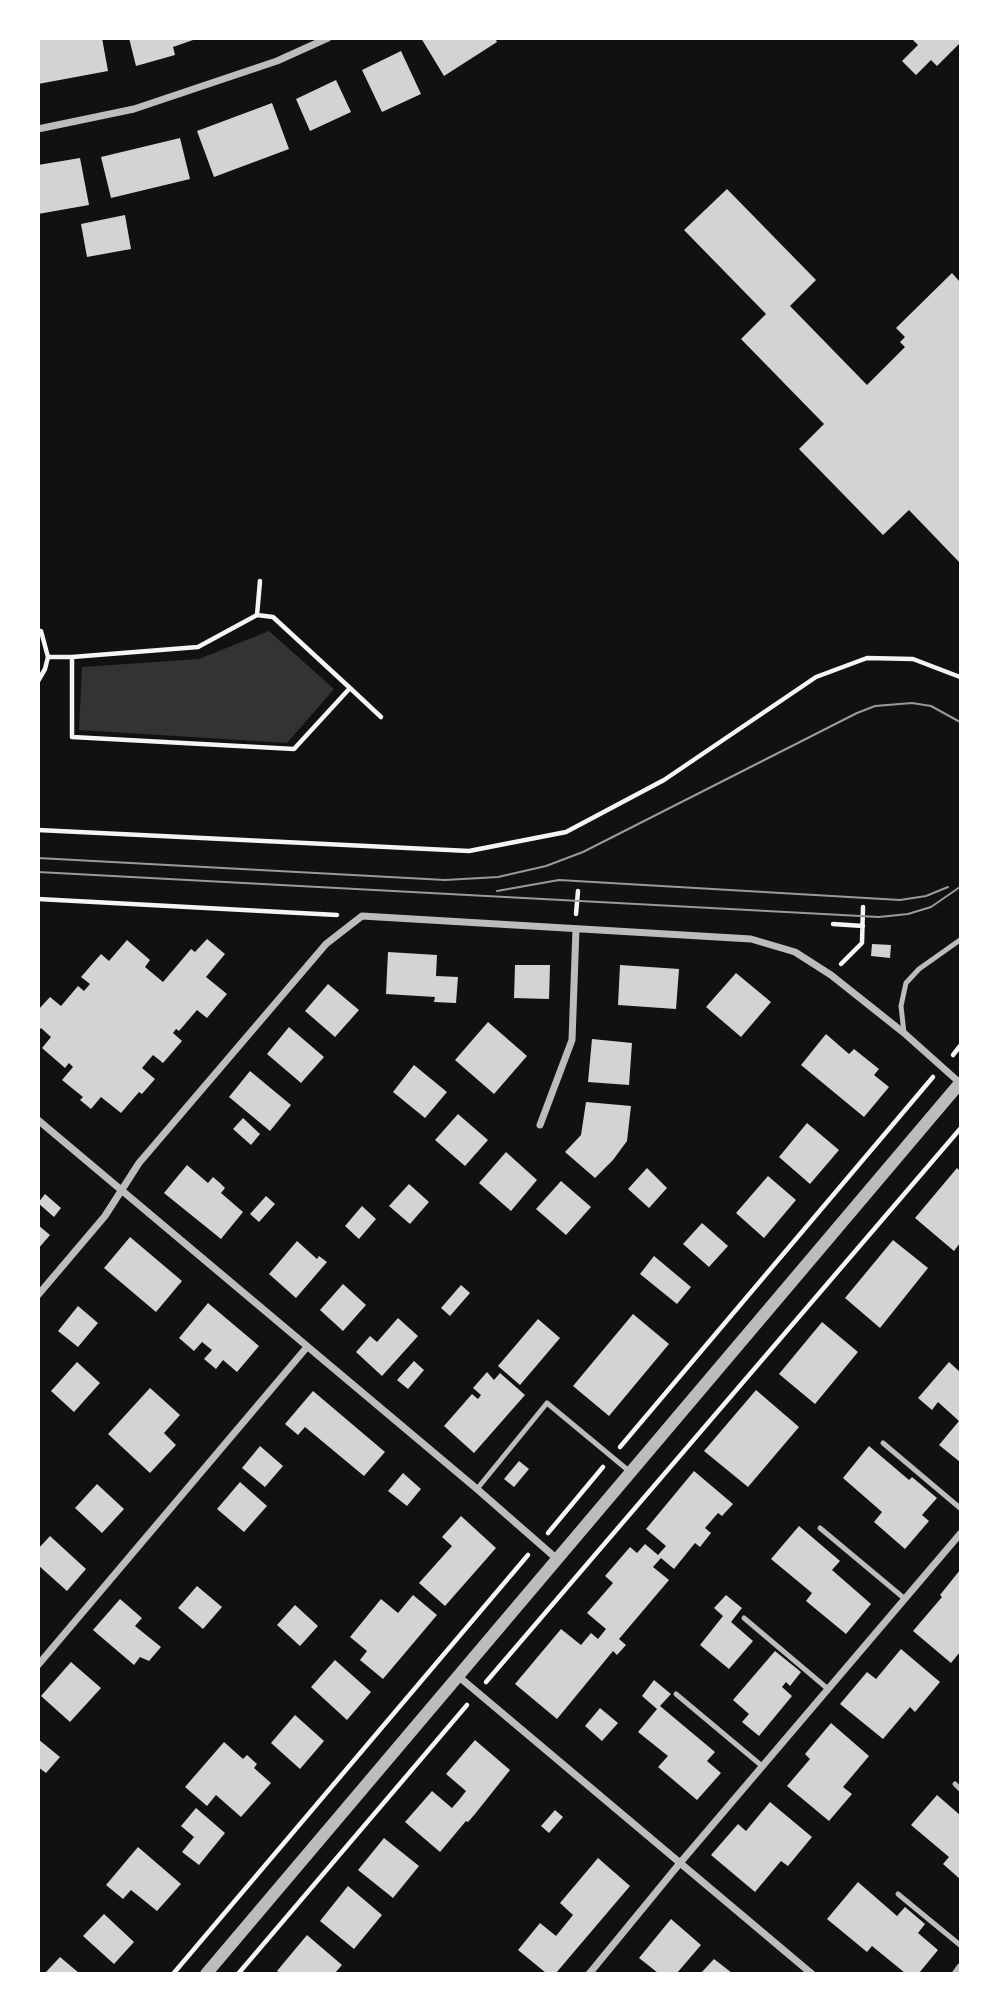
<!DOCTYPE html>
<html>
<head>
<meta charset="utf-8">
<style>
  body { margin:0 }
  #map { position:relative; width:999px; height:2012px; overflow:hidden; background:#111; font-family:"Exo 2",sans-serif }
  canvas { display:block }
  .frame { position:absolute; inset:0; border:40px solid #fff; pointer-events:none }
</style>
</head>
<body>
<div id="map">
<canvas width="999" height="2012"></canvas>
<div class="frame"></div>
</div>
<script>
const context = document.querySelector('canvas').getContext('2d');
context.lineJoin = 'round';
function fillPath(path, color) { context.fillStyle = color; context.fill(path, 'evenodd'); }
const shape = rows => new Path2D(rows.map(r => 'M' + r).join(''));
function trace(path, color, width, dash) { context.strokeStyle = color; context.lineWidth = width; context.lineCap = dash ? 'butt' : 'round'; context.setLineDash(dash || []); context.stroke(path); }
const water = shape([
  [269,631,334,689,287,743,79,730,82,667,199,659]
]);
const building = shape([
  [38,38,102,38,108,71,38,84],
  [129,38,196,38,196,39,173,47,175,55,136,66],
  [421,38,495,38,497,42,444,76],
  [911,38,960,38,960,43,937,66,931,60,916,75,902,61,918,45],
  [401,51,421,94,382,112,362,70],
  [336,80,351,112,310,131,296,99],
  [272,103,289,149,214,177,197,131],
  [180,138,190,179,111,198,101,157],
  [80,158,89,205,38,214,38,165],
  [727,189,816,280,790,306,867,385,905,347,900,342,905,337,896,328,952,273,960,282,960,563,909,510,883,535,799,449,824,424,741,339,766,314,684,230],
  [125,215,131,249,87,257,81,224],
  [207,939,225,954,206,977,227,994,207,1018,197,1010,179,1031,176,1029,173,1033,182,1041,163,1063,153,1055,142,1068,155,1079,142,1094,139,1092,121,1113,101,1097,91,1109,80,1100,83,1097,62,1080,73,1067,69,1063,65,1068,42,1048,51,1037,41,1028,38,1031,38,1010,50,997,61,1006,78,986,84,991,90,984,81,977,101,954,109,961,127,940,150,960,145,967,163,982,191,949,195,952],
  [872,944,891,945,890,958,871,956],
  [388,952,437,955,436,976,458,977,456,1003,434,1002,435,997,386,994],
  [515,965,550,965,549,999,514,998],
  [620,965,679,969,676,1009,618,1005],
  [736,973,771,1002,741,1037,706,1007],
  [328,984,359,1010,335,1037,305,1011],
  [488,1022,527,1056,494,1094,455,1060],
  [289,1027,324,1057,301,1083,267,1054],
  [826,1034,849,1054,854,1049,879,1069,874,1075,889,1087,864,1117,801,1065],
  [592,1039,632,1043,629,1085,588,1082],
  [414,1065,447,1092,425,1118,393,1092],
  [250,1071,291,1105,270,1131,229,1097],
  [586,1102,631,1106,627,1141,613,1160,595,1178,565,1152,581,1135],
  [458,1114,488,1140,465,1166,435,1140],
  [243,1118,260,1134,251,1145,233,1129],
  [807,1123,839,1150,810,1184,779,1157],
  [506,1152,537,1180,511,1211,479,1183],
  [187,1165,208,1183,213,1177,220,1183,225,1188,221,1193,243,1212,221,1239,164,1193],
  [647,1168,667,1188,649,1208,628,1189],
  [957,1168,960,1171,960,1243,954,1251,915,1218],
  [768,1176,796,1200,764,1238,736,1213],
  [561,1181,591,1207,566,1235,536,1209],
  [409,1184,429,1202,410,1224,389,1206],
  [45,1194,61,1208,54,1217,38,1203],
  [266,1196,275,1204,259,1222,250,1214],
  [362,1206,376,1219,359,1239,345,1226],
  [702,1223,728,1246,709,1267,683,1244],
  [38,1225,50,1235,38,1249],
  [130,1237,182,1281,156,1312,104,1268],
  [893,1240,928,1268,880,1328,845,1298],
  [297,1241,317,1259,319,1256,327,1262,296,1298,269,1274],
  [654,1256,691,1287,677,1304,640,1274],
  [343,1284,366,1305,343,1331,320,1310],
  [461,1285,470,1293,450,1316,441,1308],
  [208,1303,259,1346,237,1372,223,1360,216,1369,204,1359,212,1350,202,1342,194,1351,179,1338],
  [78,1306,98,1323,78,1347,58,1331],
  [633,1314,669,1344,609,1416,573,1386],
  [398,1318,418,1336,382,1376,356,1352,370,1336,377,1342],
  [538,1319,560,1338,520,1385,498,1366],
  [822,1322,858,1352,815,1404,779,1374],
  [414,1361,424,1370,408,1389,397,1380],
  [77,1362,100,1383,74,1412,51,1391],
  [949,1362,960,1372,960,1462,939,1445,959,1421,938,1402,932,1410,918,1398],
  [487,1372,494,1380,500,1373,525,1395,474,1453,444,1426,472,1394,478,1399,481,1395,473,1388],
  [150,1388,180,1415,164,1433,176,1445,150,1473,108,1434],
  [756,1390,799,1427,748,1487,704,1451],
  [313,1391,385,1452,364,1476,305,1427,298,1435,285,1424],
  [260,1446,283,1466,265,1487,242,1468],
  [869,1446,909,1480,912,1477,937,1498,922,1515,929,1521,905,1549,874,1522,882,1512,843,1478],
  [519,1461,529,1469,514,1487,504,1479],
  [694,1471,733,1504,722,1516,718,1513,705,1528,711,1533,700,1547,695,1543,674,1569,661,1558,653,1567,669,1580,619,1639,626,1645,617,1655,613,1651,557,1719,515,1684,561,1629,581,1645,591,1633,598,1639,606,1629,587,1613,613,1583,605,1576,630,1547,637,1553,645,1544,658,1555,666,1546,646,1529],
  [403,1473,421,1489,407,1506,388,1491],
  [240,1482,267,1506,244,1532,217,1509],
  [97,1484,124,1509,102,1533,75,1508],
  [461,1516,496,1548,445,1606,419,1583,452,1546,442,1537],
  [799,1526,840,1561,832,1570,871,1604,846,1634,806,1601,812,1593,771,1559],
  [50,1536,86,1569,67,1591,38,1565,38,1549],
  [960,1570,960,1652,951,1663,913,1631,942,1597,940,1595],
  [197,1586,222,1607,203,1629,178,1608],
  [413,1595,437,1615,383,1679,360,1660,367,1651,350,1637,381,1599,398,1613],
  [726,1595,742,1608,731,1622,753,1641,729,1669,700,1645,723,1616,714,1608],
  [120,1599,142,1618,135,1626,161,1647,149,1661,140,1657,134,1665,93,1630],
  [295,1605,318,1626,300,1646,277,1625],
  [901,1649,940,1682,915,1712,910,1707,883,1739,840,1704,867,1672,876,1679],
  [775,1651,801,1672,790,1686,786,1682,782,1687,792,1696,759,1736,742,1722,749,1714,733,1700],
  [335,1660,371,1692,347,1720,311,1687],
  [71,1662,101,1688,70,1722,41,1696],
  [654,1680,671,1694,660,1706,715,1752,707,1761,721,1773,697,1800,658,1767,668,1756,638,1732,657,1709,642,1696],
  [600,1708,618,1723,602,1741,585,1726],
  [295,1715,324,1741,300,1769,271,1743],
  [831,1723,869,1756,843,1787,852,1794,829,1821,787,1786,810,1759,805,1754],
  [38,1739,60,1757,46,1773,38,1767],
  [475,1740,510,1770,475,1814,468,1822,466,1821,440,1852,405,1822,432,1791,452,1808,459,1800,466,1791,446,1774],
  [224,1742,243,1759,247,1755,257,1764,254,1768,271,1783,241,1817,216,1795,207,1806,185,1787],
  [937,1795,960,1815,960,1879,943,1864,949,1857,911,1825],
  [770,1802,812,1837,788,1866,781,1861,755,1892,711,1855,738,1824,746,1831],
  [196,1808,225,1833,199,1865,182,1852,194,1837,181,1826],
  [555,1810,563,1817,549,1833,541,1826],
  [384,1838,419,1866,393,1898,358,1870],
  [138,1847,181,1884,157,1911,131,1890,123,1899,106,1885],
  [598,1858,630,1886,556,1973,546,1973,518,1950,540,1923,556,1936,573,1915,560,1903],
  [858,1882,897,1916,905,1907,925,1924,918,1933,938,1950,919,1973,905,1973,872,1946,867,1952,827,1919],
  [348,1886,382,1915,354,1949,320,1921],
  [104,1914,134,1942,114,1964,83,1936],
  [671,1919,701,1945,677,1973,658,1973,639,1958],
  [307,1935,342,1965,335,1973,280,1973,277,1971],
  [60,1957,79,1973,46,1972],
  [714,1959,732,1973,701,1973]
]);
const path = shape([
  [257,615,273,617,350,688,294,749,72,737,72,657,198,647,257,615],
  [257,615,260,581],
  [38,631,41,631,48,657,45,669,38,681],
  [48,657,72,657],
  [350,688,381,717],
  [38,830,469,851,566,832,664,780,816,677,867,658,913,659,960,677],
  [38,899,337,915],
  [576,914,578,891],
  [833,924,863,926],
  [841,964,862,943,863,907],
  [953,1055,960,1046],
  [620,1447,933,1077],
  [548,1533,603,1467],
  [486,1682,960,1129],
  [173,1974,528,1555],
  [238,1974,467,1705]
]);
const service = shape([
  [904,1033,901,1006,906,983,919,969,960,940],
  [883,1443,960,1508],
  [477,1489,547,1403,629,1471],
  [820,1528,905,1599],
  [744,1618,828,1689],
  [676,1694,762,1766],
  [955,1784,960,1789],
  [898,1894,960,1945]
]);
const minor = shape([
  [38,129,134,109,277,61,328,38],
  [38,1120,477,1489,557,1559],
  [540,1125,572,1040,576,929],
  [38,1295,105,1216,139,1163,326,944,362,916,751,939,795,952,831,975,904,1033,960,1083],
  [38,1665,307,1347],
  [458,1676,812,1974],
  [589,1974,680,1863,960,1534],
  [955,1974,960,1967]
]);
const tertiary = shape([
  [206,1974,960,1083]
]);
const tram = shape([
  [38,858,445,880,498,877,546,866,583,852,857,713,875,706,912,703,931,706,960,722],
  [38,872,879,917,908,914,931,907,960,887],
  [497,891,559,880,900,900,926,896,948,887]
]);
fillPath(water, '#333');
fillPath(building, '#d3d3d3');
trace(path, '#f5f5f5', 4.5);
trace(service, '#bcbcbc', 5);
trace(minor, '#bcbcbc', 7);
trace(tertiary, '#bcbcbc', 12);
trace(tram, '#9a9a9a', 2);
</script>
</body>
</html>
